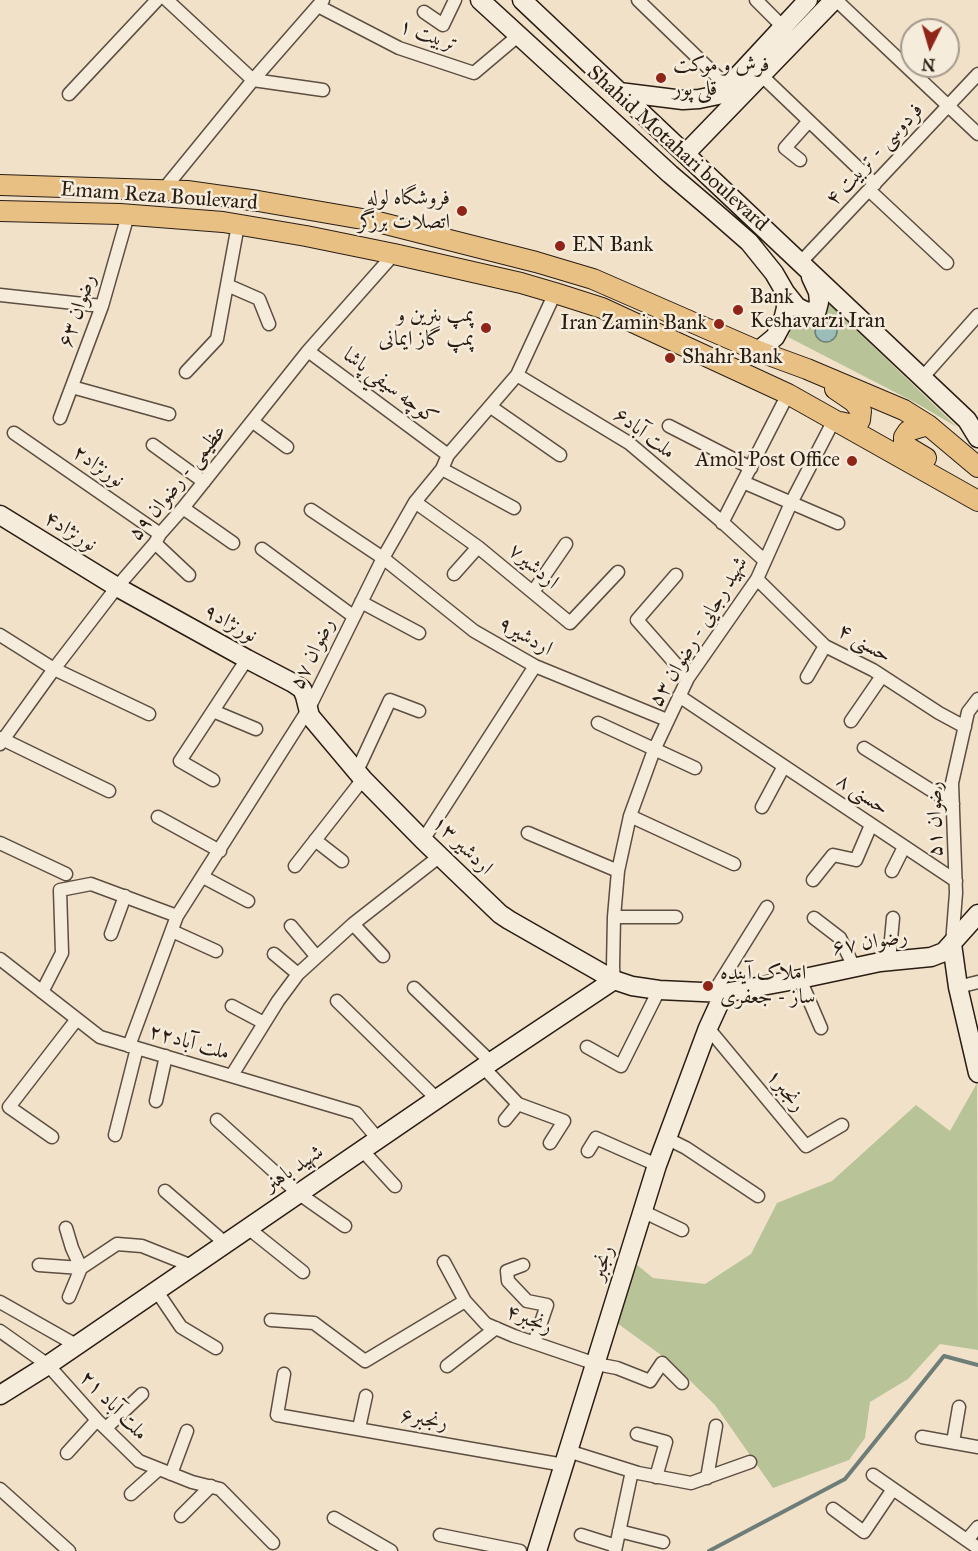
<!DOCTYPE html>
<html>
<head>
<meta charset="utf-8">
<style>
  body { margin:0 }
  #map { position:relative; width:978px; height:1551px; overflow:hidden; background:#f1e1c9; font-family:"IM FELL Great Primer",serif }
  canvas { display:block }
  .north { position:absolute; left:900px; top:18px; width:60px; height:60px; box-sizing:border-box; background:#f6ecdc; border:2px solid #a4998c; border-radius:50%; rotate:185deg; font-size:16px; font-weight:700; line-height:24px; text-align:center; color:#2a1d14 }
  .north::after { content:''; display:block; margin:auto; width:21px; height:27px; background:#8f2418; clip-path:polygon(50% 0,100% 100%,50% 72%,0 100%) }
</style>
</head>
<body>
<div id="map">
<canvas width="978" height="1551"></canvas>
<div class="north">N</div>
</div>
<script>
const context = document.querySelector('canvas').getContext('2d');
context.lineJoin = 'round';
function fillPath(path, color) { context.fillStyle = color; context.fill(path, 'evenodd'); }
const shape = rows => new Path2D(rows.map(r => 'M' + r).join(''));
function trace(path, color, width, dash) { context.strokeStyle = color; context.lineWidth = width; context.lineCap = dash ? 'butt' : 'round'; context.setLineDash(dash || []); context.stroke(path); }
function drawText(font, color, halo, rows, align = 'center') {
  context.font = font + ' "IM FELL Great Primer",Amiri,serif'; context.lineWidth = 5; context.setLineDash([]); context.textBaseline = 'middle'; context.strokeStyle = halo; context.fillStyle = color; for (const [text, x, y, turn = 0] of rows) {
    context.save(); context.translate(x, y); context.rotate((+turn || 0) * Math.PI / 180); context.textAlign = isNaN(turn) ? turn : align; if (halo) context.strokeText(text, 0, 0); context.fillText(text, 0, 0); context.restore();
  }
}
const green = shape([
  [829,304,957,427,916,403,788,337,798,312,820,314],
  [977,1083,978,1350,940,1344,908,1379,870,1402,865,1438,849,1460,773,1488,715,1405,672,1363,606,1315,625,1255,653,1278,705,1284,751,1254,777,1203,832,1181,916,1105,950,1131]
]);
const water = shape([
  '815 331a11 11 0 1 1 22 0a11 11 0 1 1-22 0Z'
]);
const stream = shape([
  [709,1551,845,1479,944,1356,978,1365]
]);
const street = shape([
  [167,0,253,80,323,90],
  [638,0,727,86],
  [756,0,783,27],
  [836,0,978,134],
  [318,6,399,48,474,73,519,35],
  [424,12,443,25,455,0],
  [761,75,875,184],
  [69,94,157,0],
  [800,160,785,148,809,121],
  [164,189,253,80,323,0],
  [869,190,947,263],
  [800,263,978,74],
  [227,285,259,299,269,324],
  [0,295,102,306],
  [308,351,448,455],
  [186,372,217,339,238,225],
  [517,375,629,443,721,521,765,561],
  [922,378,978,315],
  [72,387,169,414],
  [491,407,560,455],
  [60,418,102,306,128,215],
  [253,422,287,447],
  [669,426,751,468],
  [14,433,160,534],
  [153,445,204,482],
  [442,469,514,508],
  [743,482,838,523],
  [415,502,478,547,570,623,618,572],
  [183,508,233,543],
  [311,510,383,558,474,631,535,666,667,720],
  [722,523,788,394],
  [155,543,189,575],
  [262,549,353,616],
  [454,574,478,547],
  [676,575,637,620,688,678],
  [757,579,825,646,873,670,939,713,965,727],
  [533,592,566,544],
  [361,602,419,633],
  [0,635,54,669,149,714],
  [807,677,825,646],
  [679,696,956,881],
  [213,711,256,729],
  [851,721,882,676],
  [598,723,695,768],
  [0,738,109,791],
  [0,744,54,669,117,587,155,543,160,534,183,508,308,351,394,254],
  [864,748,953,804],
  [357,771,390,700,419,711],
  [213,780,180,761,247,659],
  [762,807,784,766],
  [630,816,734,864],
  [158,817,220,851],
  [528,833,618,871],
  [315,840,342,861],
  [423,840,535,666],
  [0,843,66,874],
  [295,866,363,779],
  [892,871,904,847],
  [203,877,248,901],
  [813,880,833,855,856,860,871,825],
  [614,917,676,917],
  [814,918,840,938,854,967],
  [353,924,383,956],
  [291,926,316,956],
  [172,931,216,951],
  [111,934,125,896],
  [952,944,956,893,952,783,968,712,978,699],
  [274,954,298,974],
  [0,959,100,1037,356,1113,378,1139],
  [889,961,893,918],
  [800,979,821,1028],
  [614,980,613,967,614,917,618,871,630,816,654,750,688,678,757,579,791,503,834,420],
  [958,987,978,982],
  [414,988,491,1062],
  [42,992,62,953,60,890,91,884,177,916],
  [714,992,767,907],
  [337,1001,437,1099],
  [232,1006,264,1023],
  [708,1028,806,1146,842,1125],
  [129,1046,177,916,308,710,383,558,415,502,442,469,448,455,517,375,555,293],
  [587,1047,621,1066,659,990],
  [483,1067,518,1104,564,1121,550,1143],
  [232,1075,278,1001,298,974,353,924,440,856],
  [156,1101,166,1056],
  [217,1120,298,1193,345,1226],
  [505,1120,518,1104],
  [115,1135,137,1048],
  [52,1137,9,1107,77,1019],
  [666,1138,686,1148,758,1196],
  [362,1150,395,1186],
  [588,1151,596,1138,657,1165],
  [165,1191,225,1243],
  [642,1211,682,1230],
  [66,1228,72,1248,81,1268,69,1297],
  [248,1228,303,1272],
  [444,1262,465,1301,486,1324,514,1336,596,1364,617,1368,650,1381,662,1363,682,1383],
  [39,1265,81,1268,117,1244,142,1246,192,1266],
  [523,1265,507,1271,508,1281,527,1301,547,1305,534,1343],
  [156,1290,181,1327,216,1348],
  [0,1302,76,1345],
  [271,1320,314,1323,365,1361,465,1301],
  [0,1331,48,1365,97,1420,139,1461,192,1482,220,1489,273,1543],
  [447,1366,496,1328],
  [284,1374,277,1415,564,1465],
  [106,1428,142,1394],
  [359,1428,366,1396],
  [637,1434,666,1442,656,1477],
  [922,1437,978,1447],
  [953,1442,959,1407],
  [568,1451,638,1473,691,1483,750,1462],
  [67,1453,97,1420],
  [171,1474,187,1431],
  [873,1475,978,1548],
  [707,1478,716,1426],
  [0,1489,69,1551],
  [131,1494,159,1469],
  [833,1509,864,1532,893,1489],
  [181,1516,211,1486],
  [334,1518,391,1551],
  [619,1531,663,1542],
  [440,1535,520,1551],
  [581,1535,616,1546],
  [967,1540,978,1527],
  [615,1551,632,1471]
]);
const secondary = shape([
  [480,0,670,174,710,208,749,242,774,273,785,292,786,308,782,324,775,337,758,351],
  [522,0,967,420,978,438],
  [619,92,683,100,699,99,718,95,732,82,808,0],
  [685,154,834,0],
  [785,292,797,307,807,312,817,310,819,302,818,292,811,277],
  [0,515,117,587,247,659,293,683,302,689,305,696,310,716,363,779,423,840,500,914,509,920,614,980,632,986,659,990,724,993,800,979,880,962,931,957,944,952,978,914],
  [952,944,958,987,978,1073],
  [0,1395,48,1365,491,1062,614,980],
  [537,1551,657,1165,708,1028,724,993]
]);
const primary = shape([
  [0,185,187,191,258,201,374,221,536,262,593,279,758,351,807,369,904,410,928,425,978,467],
  [0,211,120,214,223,222,306,236,394,254,521,283,555,293,602,308,788,394,978,501],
  [835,389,854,402,861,411,860,420,858,423,848,424,840,422],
  [926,458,906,446,904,442,904,437,908,431,928,425]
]);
const markers = [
  [661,78,6,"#8f2418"],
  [462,211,6,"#8f2418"],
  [560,246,6,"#8f2418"],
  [738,310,6,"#8f2418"],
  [719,324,6,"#8f2418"],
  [486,328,6,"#8f2418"],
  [670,358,6,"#8f2418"],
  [852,461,6,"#8f2418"],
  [708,986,6,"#8f2418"]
];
const streetNames = [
  ["تربیت ۱",428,36,20],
  ["Shahid Motahari boulevard",677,149,42],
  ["فردوسی - تربیت ۴",875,155,-47],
  ["Emam Reza Boulevard",159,197,4],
  ["رضوان ۶۳",78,311,-71],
  ["كوچه سيفي پاشا",390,387,37],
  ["ملت آباد۶",644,434,37],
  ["نورنژاد۲",98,467,35],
  ["عظیمی - رضوان ۵۹",178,483,-51],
  ["نورنژاد۴",70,532,32],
  ["اردشیر۷",533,567,40],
  ["نورنژاد۹",230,624,29],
  ["شهید رجایی - رضوان ۵۳",699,632,-59],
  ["اردشیر۹",525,637,29],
  ["حسنی ۴",864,644,30],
  ["رضوان ۵۷",313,654,-64],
  ["حسنی ۸",862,795,34],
  ["رضوان ۵۱",936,819,-90],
  ["اردشیر ۱۳",462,846,44],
  ["رضوان ۶۷",870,943,-9],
  ["ملت آباد۲۲",189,1043,16],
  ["رنجبر۱",785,1091,50],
  ["شهید باهنر",294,1169,-34],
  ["رنجبر",603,1263,-73],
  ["رنجبر۴",529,1320,21],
  ["ملت آباد ۲۱",113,1406,46],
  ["رنجبر۶",424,1420,10]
];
const poiNames = [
  ["فرش و موکت",673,66],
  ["قلی پور",673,90],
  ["فروشگاه لوله",450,199,"right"],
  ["اتصلات برزگر",450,223,"right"],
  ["EN Bank",572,246],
  ["Bank",750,298],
  ["Keshavarzi Iran",750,322],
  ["پمپ بنرین و",474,316,"right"],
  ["پمپ گاز ایمانی",474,340,"right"],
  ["Iran Zamin Bank",707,324,"right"],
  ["Shahr Bank",682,358],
  ["Amol Post Office",840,461,"right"],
  ["املاک آینده",720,974],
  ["ساز - جعفری",720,998]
];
fillPath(green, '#b8c398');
fillPath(water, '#9bbdb9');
trace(water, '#6e7d77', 1.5);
trace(stream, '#6e7d77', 4);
trace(street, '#5c4e41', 15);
trace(secondary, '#2a1d14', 21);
trace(primary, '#2a1d14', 22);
trace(street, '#f6ecdc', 12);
trace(secondary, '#f6ecdc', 18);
trace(primary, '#e8c084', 20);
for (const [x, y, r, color] of markers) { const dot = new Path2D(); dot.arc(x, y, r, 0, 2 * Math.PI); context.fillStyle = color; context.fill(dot); trace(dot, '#f6ecdc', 2); }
drawText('21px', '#2a1d14', '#f6ecdc', streetNames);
drawText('21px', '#2a1d14', '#f6ecdc', poiNames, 'left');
</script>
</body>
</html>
